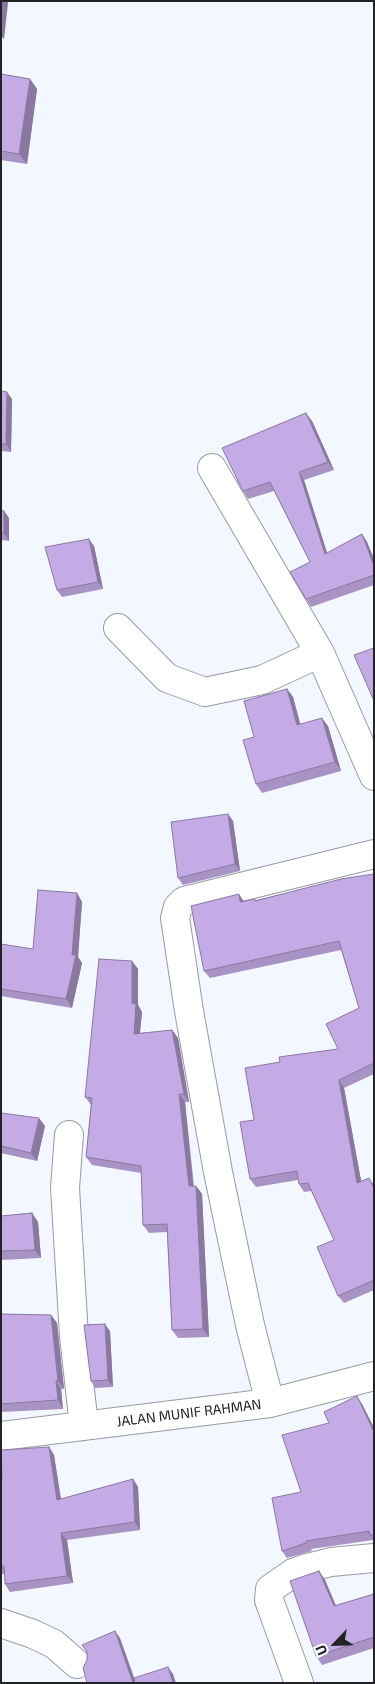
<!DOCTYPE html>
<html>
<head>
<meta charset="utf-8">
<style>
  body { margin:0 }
  #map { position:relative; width:375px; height:1684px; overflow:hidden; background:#f3f7ff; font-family:"Exo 2",sans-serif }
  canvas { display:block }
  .frame { position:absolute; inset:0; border:2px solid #212325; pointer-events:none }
  .north { position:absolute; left:310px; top:1619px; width:50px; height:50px; -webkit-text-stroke:4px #fff; paint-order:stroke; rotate:246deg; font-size:14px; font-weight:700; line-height:20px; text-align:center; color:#212325 }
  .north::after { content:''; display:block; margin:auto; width:18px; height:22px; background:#212325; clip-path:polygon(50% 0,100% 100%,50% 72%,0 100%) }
</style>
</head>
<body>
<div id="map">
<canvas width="375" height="1684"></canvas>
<div class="frame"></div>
<div class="north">U</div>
</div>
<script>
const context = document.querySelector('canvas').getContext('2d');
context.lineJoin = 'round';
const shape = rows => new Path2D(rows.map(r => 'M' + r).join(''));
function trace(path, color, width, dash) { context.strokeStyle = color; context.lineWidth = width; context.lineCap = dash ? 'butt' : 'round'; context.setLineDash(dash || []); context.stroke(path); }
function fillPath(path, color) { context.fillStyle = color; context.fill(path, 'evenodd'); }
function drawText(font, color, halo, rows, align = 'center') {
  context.font = font + ' "Exo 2",sans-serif'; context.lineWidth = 4; context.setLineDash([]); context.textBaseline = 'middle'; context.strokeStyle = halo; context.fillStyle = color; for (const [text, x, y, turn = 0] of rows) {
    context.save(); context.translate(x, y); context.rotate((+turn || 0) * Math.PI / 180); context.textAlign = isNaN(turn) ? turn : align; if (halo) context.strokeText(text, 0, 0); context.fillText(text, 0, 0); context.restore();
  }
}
const minor = shape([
  [212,468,320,653,374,776],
  [118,628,167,678,205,692,262,680,320,653],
  [69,1135,65,1188,74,1336,84,1426],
  [270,1403,250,1325,218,1172,189,1011,175,918,178,907,184,901,374,854],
  [1,1436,270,1403,374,1376],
  [1,1623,33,1634,54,1644,77,1664],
  [299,1683,273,1611,269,1600,270,1589,293,1573,307,1568,331,1562,374,1558]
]);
const wall = shape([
  [1,74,30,79,37,89,27,164,1,160],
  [1,391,12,399,11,452,1,451],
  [312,421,334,470,304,480,327,553,362,534,367,542,374,559,374,585,311,607,306,599,310,562,274,491,248,499,243,491],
  [1,510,4,511,9,518,9,541,1,540],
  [94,546,103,589,62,597,57,590],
  [287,689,293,697,300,724,328,726,341,771,262,793,256,784,254,737],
  [228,814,233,821,240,871,183,885,178,878],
  [374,874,374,1074,344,1088,361,1181,369,1178,374,1185,374,1290,344,1303,338,1296,334,1240,311,1191,304,1192,299,1184,298,1180,256,1187,250,1179,254,1120,280,1062,338,1049,359,1008,341,950,210,978,204,971,243,901,256,900],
  [77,893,82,902,78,957,82,963,72,1008,1,996,1,944,33,949],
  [132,961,138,969,138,1005,142,1012,140,1033,172,1030,178,1038,189,1102,185,1102,194,1186,196,1186,202,1194,209,1337,178,1338,172,1330,167,1232,149,1233,143,1225,141,1173,92,1165,86,1157,91,1105,85,1097],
  [1,1113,45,1126,37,1161,1,1153],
  [32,1213,38,1222,41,1258,1,1260,1,1216],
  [1,1310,1,1314,51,1315,57,1323,64,1389,61,1389,63,1409,1,1412],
  [110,1331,113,1387,95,1388,91,1381],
  [362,1404,374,1428,374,1541,373,1540,311,1549,312,1551,287,1558,282,1551,301,1492,329,1423],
  [49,1447,54,1455,61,1499,133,1479,138,1487,140,1530,67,1540,73,1583,10,1592,5,1584,5,1574,1,1574,1,1479],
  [319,1571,325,1580,336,1606,374,1594,374,1648,322,1665,316,1656]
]);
const shadedWall = shape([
  [2,1,7,1,8,3,4,39,1,36,1,11],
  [30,79,37,89,27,164,19,154],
  [7,392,12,399,11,452,6,444],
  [306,413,312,421,334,470,328,462],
  [299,472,304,480,330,562,325,554],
  [4,511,9,518,9,541,4,533],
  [362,534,367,542,374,559,374,566],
  [89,539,94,546,103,589,98,582],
  [287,689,293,697,303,734,297,725],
  [322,718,328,726,341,771,335,762],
  [228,814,233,821,240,871,235,864],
  [77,893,82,902,78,957,82,963,72,1008,66,999,72,955],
  [239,894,244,902,240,902],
  [132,961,138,969,138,1005,142,1012,139,1042,134,1034,132,1003],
  [172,1030,178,1038,189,1102,184,1094],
  [339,1080,344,1088,363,1191,357,1183],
  [179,1094,185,1102,194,1194,189,1186],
  [39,1118,45,1126,37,1161,31,1153],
  [196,1186,202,1194,209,1337,203,1329],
  [32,1213,38,1222,41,1258,35,1250],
  [51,1315,57,1323,64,1389,58,1381],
  [105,1324,110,1331,113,1387,108,1380],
  [56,1381,61,1389,63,1409,58,1400],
  [357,1396,362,1404,374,1428,374,1432],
  [49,1447,54,1455,62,1507,57,1500],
  [133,1479,138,1487,140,1530,135,1522],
  [61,1533,67,1540,73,1583,67,1576],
  [319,1571,325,1580,340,1615,334,1606],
  [115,1631,120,1638,136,1683,133,1683],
  [168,1667,173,1674,176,1683,173,1683]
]);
const building = shape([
  [1,74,30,79,19,154,1,151,1,74],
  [1,391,7,392,6,444,1,444,1,391],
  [306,413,328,462,299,472,325,554,362,534,374,566,374,575,306,599,290,572,310,562,270,482,243,491,222,448,306,413],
  [1,510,4,511,4,533,1,533,1,510],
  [89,539,98,582,57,590,45,547,89,539],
  [374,648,374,701,354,655,374,648],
  [287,689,297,725,322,718,335,762,256,784,243,740,254,737,244,701,287,689],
  [228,814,235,864,178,878,171,822,228,814],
  [374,874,374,1063,339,1080,357,1183,369,1178,374,1188,374,1280,338,1296,317,1247,334,1240,308,1183,299,1184,297,1171,250,1179,240,1122,254,1120,245,1068,280,1062,279,1057,338,1049,326,1024,359,1008,339,941,204,971,191,906,239,894,240,902,255,899,255,901,341,879,374,874],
  [38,890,77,893,72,955,76,955,66,999,1,989,1,944,33,949,38,890],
  [99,959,132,961,132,1003,136,1004,134,1034,172,1030,184,1094,179,1094,189,1186,196,1186,203,1329,172,1330,167,1224,143,1225,141,1166,86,1157,92,1098,85,1097,99,959],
  [1,1113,39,1118,31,1153,1,1146,1,1113],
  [32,1213,35,1250,1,1251,1,1216,32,1213],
  [1,1314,51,1315,58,1381,56,1381,58,1400,1,1404,1,1314],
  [105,1324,108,1380,91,1381,84,1325,105,1324],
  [357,1396,374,1432,374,1536,370,1535,369,1531,306,1541,306,1543,282,1551,272,1498,301,1492,282,1435,329,1423,324,1412,357,1396],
  [49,1447,57,1500,133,1479,135,1522,61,1533,67,1576,5,1584,4,1566,1,1567,1,1479,2,1479,1,1450,49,1447],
  [319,1571,334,1606,374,1594,374,1637,316,1656,290,1581,319,1571],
  [115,1631,133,1683,87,1683,83,1668,87,1660,87,1652,82,1645,115,1631],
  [168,1667,173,1683,135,1683,134,1678,168,1667]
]);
const streetNames = [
  ["JALAN MUNIF RAHMAN",189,1413,-7]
];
trace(minor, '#989ba2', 30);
trace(minor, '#fff', 28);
fillPath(wall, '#a993c5');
fillPath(shadedWall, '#8a78a0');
fillPath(building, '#c5abe5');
trace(building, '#8a78a0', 1);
drawText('14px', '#212325', '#fff', streetNames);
</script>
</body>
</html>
